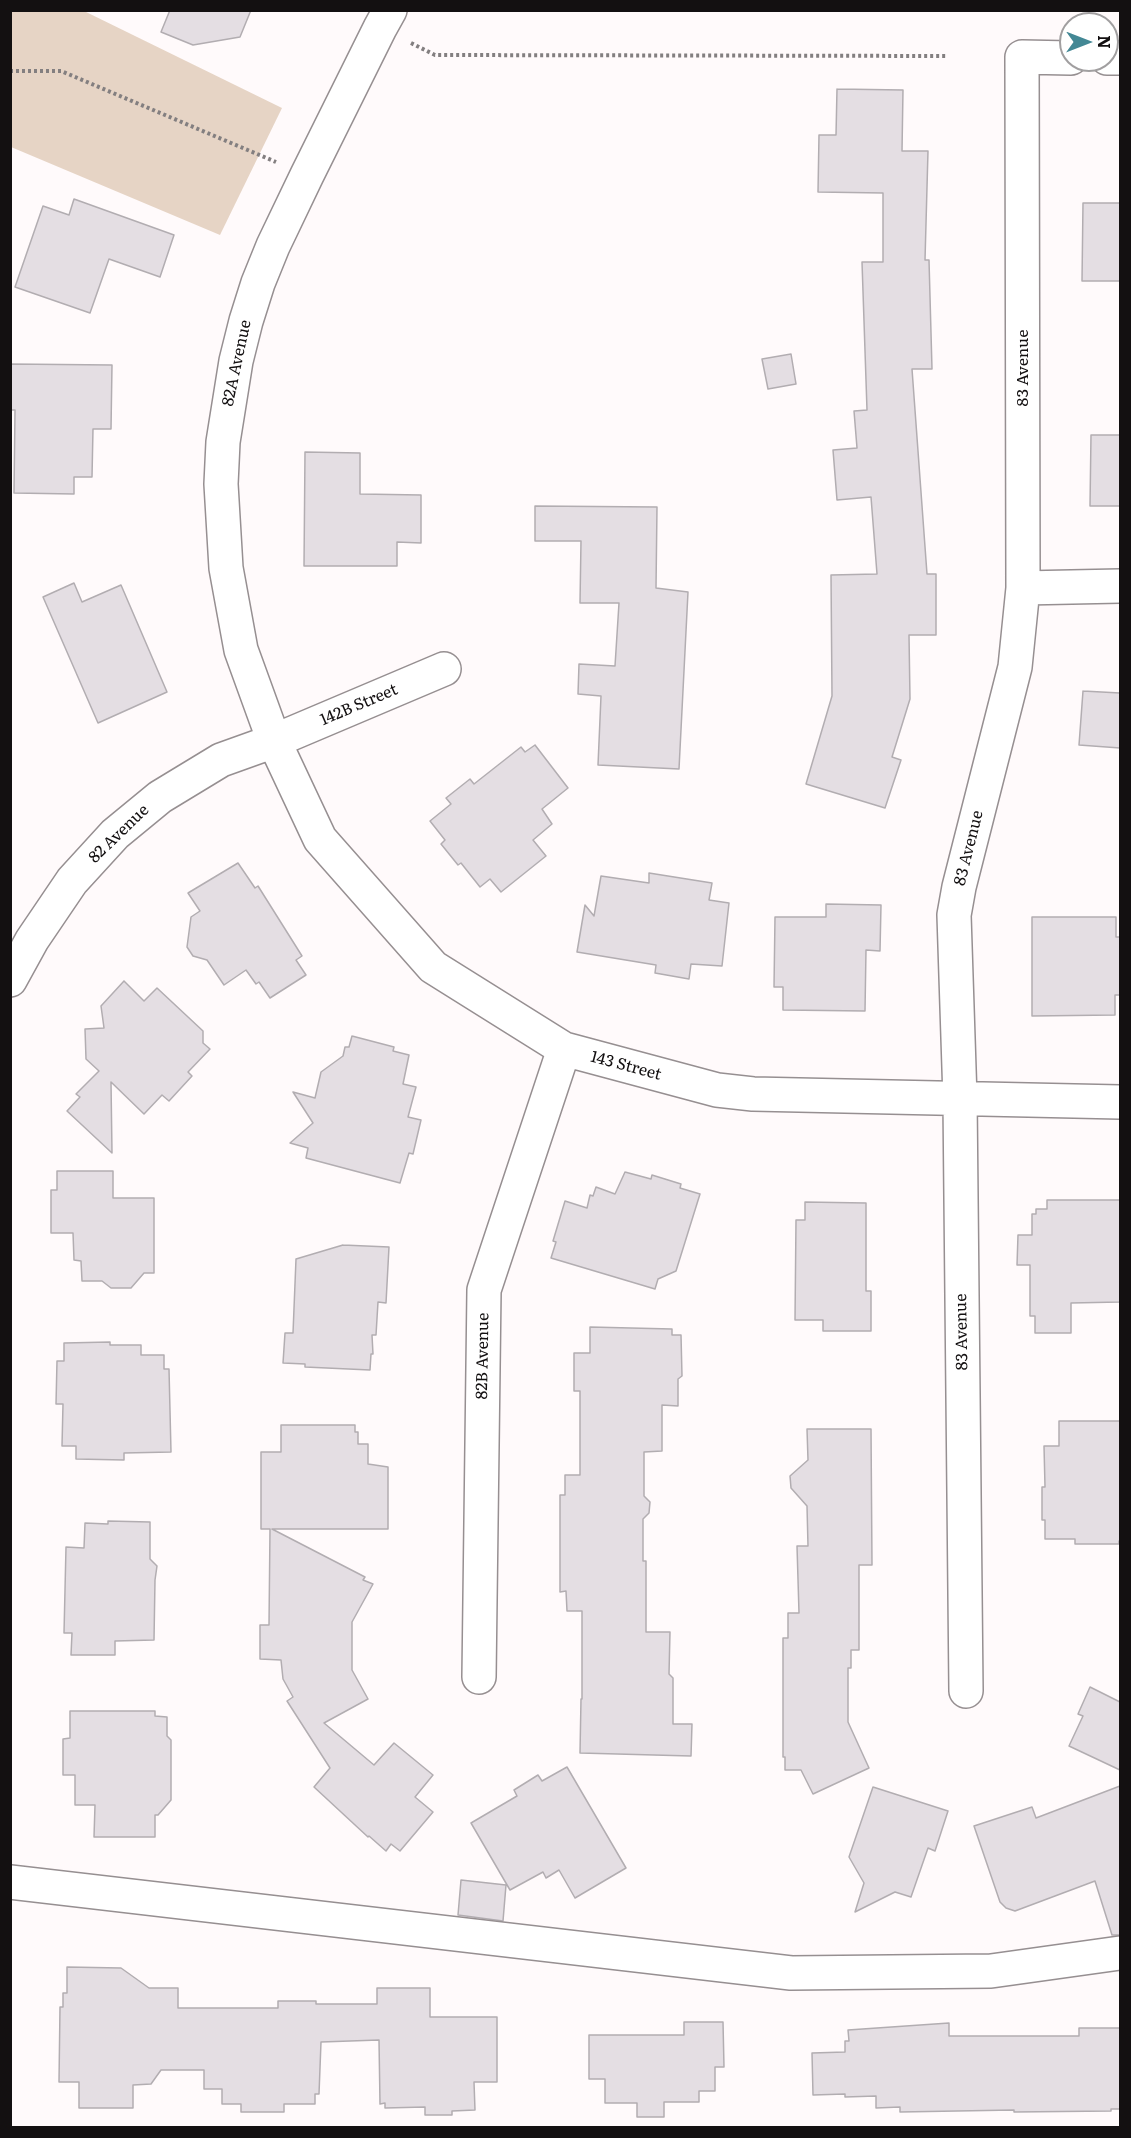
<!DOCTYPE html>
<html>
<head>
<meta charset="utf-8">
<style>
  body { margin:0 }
  #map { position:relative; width:1131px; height:2138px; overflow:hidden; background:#fffafb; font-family:Literata,serif }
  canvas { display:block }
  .frame { position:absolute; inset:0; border:12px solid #131011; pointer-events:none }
  .north { position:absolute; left:1059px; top:12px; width:60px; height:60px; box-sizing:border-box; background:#fff; border:2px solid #a19fa0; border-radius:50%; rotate:90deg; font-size:16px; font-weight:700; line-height:24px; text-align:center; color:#131011 }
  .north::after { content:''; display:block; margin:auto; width:21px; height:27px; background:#438895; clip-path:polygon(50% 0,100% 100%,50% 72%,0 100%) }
</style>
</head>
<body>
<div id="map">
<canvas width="1131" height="2138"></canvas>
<div class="frame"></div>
<div class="north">N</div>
</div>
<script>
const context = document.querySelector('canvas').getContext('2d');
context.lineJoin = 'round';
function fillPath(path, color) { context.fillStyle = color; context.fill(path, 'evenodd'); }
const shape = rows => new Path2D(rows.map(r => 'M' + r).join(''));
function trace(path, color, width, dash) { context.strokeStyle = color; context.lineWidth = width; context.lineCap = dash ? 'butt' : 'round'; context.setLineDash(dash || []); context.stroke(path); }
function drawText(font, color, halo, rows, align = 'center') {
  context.font = font + ' Literata,serif'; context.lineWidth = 4.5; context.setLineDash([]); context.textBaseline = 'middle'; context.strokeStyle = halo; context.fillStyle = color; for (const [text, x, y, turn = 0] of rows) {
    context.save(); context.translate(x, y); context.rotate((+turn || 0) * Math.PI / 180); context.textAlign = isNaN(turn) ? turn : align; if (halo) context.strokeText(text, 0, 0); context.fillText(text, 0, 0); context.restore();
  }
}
const green = shape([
  [11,10,84,11,282,108,220,235,11,147]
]);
const building = shape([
  [170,10,251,10,240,37,193,45,161,32,170,10],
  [837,89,903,90,902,151,928,151,925,260,929,260,932,369,912,369,927,574,936,574,936,635,909,635,910,699,892,757,901,760,885,808,806,784,832,696,831,575,877,574,871,497,837,500,833,450,857,448,854,411,867,410,862,262,883,262,883,193,818,192,819,135,836,135,837,89],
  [74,199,174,235,160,277,109,259,90,313,15,287,43,206,69,215,74,199],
  [1083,203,1120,203,1120,281,1082,281,1083,203],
  [791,354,796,384,768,389,762,359,791,354],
  [10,364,112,365,111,429,93,429,92,477,74,477,74,494,14,493,15,410,10,410,10,364],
  [1091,435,1120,435,1120,506,1090,506,1091,435],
  [305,452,360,453,360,494,421,495,421,543,397,542,397,566,304,566,305,452],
  [535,506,657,507,656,588,688,592,679,769,598,765,601,696,578,694,579,664,615,666,619,603,580,603,581,541,535,541,535,506],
  [74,583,82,602,121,585,167,692,98,723,43,597,74,583],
  [1083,691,1120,693,1120,748,1079,745,1083,691],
  [535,745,568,788,542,809,552,824,533,840,546,856,501,892,490,879,480,887,461,863,458,865,441,844,445,840,430,821,451,804,446,798,470,779,474,784,521,747,525,752,535,745],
  [238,863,255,888,258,886,302,956,296,960,306,975,270,998,259,982,256,984,246,970,224,985,207,960,193,956,187,947,191,917,200,911,188,893,238,863],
  [649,873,712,883,709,900,729,903,722,966,691,964,689,979,655,973,656,965,577,952,585,905,594,916,601,876,649,883,649,873],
  [826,904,881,905,880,951,866,950,865,1011,783,1010,783,987,774,987,775,917,826,917,826,904],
  [1032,917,1116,917,1116,937,1120,937,1120,995,1115,995,1115,1015,1032,1016,1032,917],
  [124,981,144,1001,157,988,203,1031,203,1043,210,1049,188,1072,192,1076,169,1101,162,1095,144,1114,111,1082,112,1153,67,1111,80,1097,76,1094,99,1071,86,1059,85,1029,104,1028,101,1006,124,981],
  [352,1036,394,1047,393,1051,409,1055,403,1084,416,1087,408,1117,421,1120,413,1154,409,1153,400,1183,306,1158,308,1148,290,1143,313,1123,293,1092,315,1098,321,1072,343,1056,345,1047,349,1047,352,1036],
  [57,1171,113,1171,113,1198,154,1198,154,1273,144,1273,131,1288,111,1288,102,1281,82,1281,81,1261,74,1260,73,1233,51,1233,51,1190,57,1190,57,1171],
  [625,1172,651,1179,652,1175,681,1184,680,1188,700,1194,676,1271,658,1279,655,1289,551,1258,556,1242,553,1241,565,1201,587,1208,590,1195,593,1196,596,1187,615,1194,625,1172],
  [1047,1200,1120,1200,1120,1302,1071,1303,1071,1333,1035,1333,1035,1316,1030,1316,1030,1265,1017,1265,1018,1235,1032,1235,1032,1214,1036,1214,1036,1209,1047,1209,1047,1200],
  [805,1202,866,1203,866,1291,871,1291,871,1331,823,1331,823,1320,795,1320,796,1220,805,1220,805,1202],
  [343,1245,389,1247,386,1303,378,1302,376,1335,372,1335,373,1354,371,1354,370,1370,305,1367,305,1364,283,1363,285,1333,293,1333,296,1259,343,1245],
  [590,1327,672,1329,672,1335,681,1335,682,1376,678,1379,678,1406,662,1405,662,1451,644,1452,644,1496,650,1502,649,1513,643,1519,643,1561,646,1561,646,1632,670,1632,669,1674,673,1678,673,1724,692,1724,691,1756,580,1753,581,1699,582,1699,582,1611,567,1611,566,1591,560,1592,560,1495,565,1495,565,1475,580,1475,580,1391,574,1391,574,1353,590,1353,590,1327],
  [110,1342,110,1345,141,1345,141,1355,164,1355,164,1369,169,1369,171,1452,124,1453,124,1460,76,1459,76,1446,62,1446,63,1404,56,1404,57,1361,64,1361,64,1343,110,1342],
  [1059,1421,1120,1421,1120,1541,1119,1541,1119,1544,1075,1544,1075,1539,1045,1539,1045,1520,1042,1520,1042,1487,1045,1487,1044,1446,1059,1446,1059,1421],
  [281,1425,355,1425,355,1432,358,1432,358,1444,368,1444,368,1464,388,1467,388,1529,272,1529,365,1577,363,1580,373,1584,352,1622,352,1670,368,1699,324,1723,374,1765,394,1743,433,1775,415,1797,433,1812,400,1851,391,1844,386,1851,369,1836,368,1837,314,1787,330,1768,287,1701,293,1697,283,1679,281,1660,260,1659,260,1625,269,1625,270,1529,261,1529,261,1452,281,1452,281,1425],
  [807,1429,871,1429,872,1565,859,1565,859,1650,851,1650,851,1668,848,1668,848,1722,869,1768,813,1794,801,1770,785,1770,785,1757,783,1757,783,1638,788,1638,788,1613,799,1613,797,1546,808,1546,807,1506,791,1488,790,1476,808,1460,807,1429],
  [108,1521,150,1522,150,1559,157,1566,155,1580,154,1640,115,1641,115,1655,71,1655,72,1633,64,1633,66,1547,84,1548,85,1523,108,1524,108,1521],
  [1090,1687,1120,1702,1120,1770,1069,1746,1083,1716,1078,1714,1090,1687],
  [70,1711,155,1711,155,1716,167,1717,167,1736,171,1740,171,1800,158,1815,155,1815,155,1837,94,1837,95,1805,75,1805,75,1775,63,1775,63,1739,70,1738,70,1711],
  [567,1767,626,1868,575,1898,559,1870,546,1878,543,1872,510,1890,471,1823,517,1796,514,1790,538,1775,542,1781,567,1767],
  [1120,1786,1120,1935,1112,1935,1095,1881,1015,1911,1006,1908,1000,1902,974,1826,1032,1807,1036,1818,1120,1786],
  [873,1787,948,1811,935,1851,928,1848,911,1897,895,1892,855,1912,864,1883,849,1857,873,1787],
  [461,1880,506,1885,503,1921,458,1915,461,1880],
  [67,1967,121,1968,149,1988,178,1988,178,2008,278,2008,278,2001,316,2001,316,2004,377,2004,377,1988,430,1988,430,2017,497,2017,497,2082,474,2082,475,2110,452,2111,452,2115,425,2115,425,2107,385,2108,385,2103,380,2104,379,2040,321,2042,319,2094,315,2094,315,2104,284,2104,284,2112,241,2112,241,2104,222,2104,222,2089,204,2089,204,2070,161,2070,151,2084,133,2085,133,2108,79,2108,79,2082,59,2082,60,2007,63,2007,63,1993,67,1993,67,1967],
  [684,2022,723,2022,724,2067,715,2067,715,2091,699,2091,699,2102,664,2102,664,2117,637,2117,637,2103,605,2103,605,2079,589,2079,589,2035,684,2035,684,2022],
  [949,2023,949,2036,1079,2036,1079,2028,1120,2028,1120,2109,1111,2109,1111,2111,1014,2112,1014,2110,900,2112,900,2107,876,2108,876,2096,845,2097,845,2094,813,2095,812,2053,845,2052,845,2041,849,2041,848,2030,949,2023]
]);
const path = shape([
  [411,43,435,55,948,56],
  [10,71,61,71,276,162]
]);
const minor = shape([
  [390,10,380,28,307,175,273,246,258,283,246,321,236,361,223,442,221,484,226,568,241,650,274,741,320,839,433,967,564,1049,717,1090,753,1094,1120,1102],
  [1107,58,1120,58],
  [1023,588,1120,586],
  [10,980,32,940,72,881,115,834,160,797,221,760,274,741,444,669],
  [479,1677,484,1290,564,1049],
  [966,1691,960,1099,954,915,959,887,1015,667,1023,588,1022,57,1071,58],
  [10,1882,791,1973,991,1971,1120,1953]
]);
const streetNames = [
  ["82A Avenue",237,363,-78],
  ["83 Avenue",1023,368,-90],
  ["142B Street",359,705,-23],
  ["82 Avenue",119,834,-44],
  ["83 Avenue",969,848,-76],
  ["143 Street",626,1066,15],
  ["83 Avenue",962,1332,-91],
  ["82B Avenue",483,1356,-89]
];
fillPath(green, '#e6d4c5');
fillPath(building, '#e4dee3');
trace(building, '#b2adb1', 1.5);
trace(minor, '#968f91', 36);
trace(path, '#837f80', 4, [3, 3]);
trace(minor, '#fff', 33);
drawText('16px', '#131011', '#fff', streetNames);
</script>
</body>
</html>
